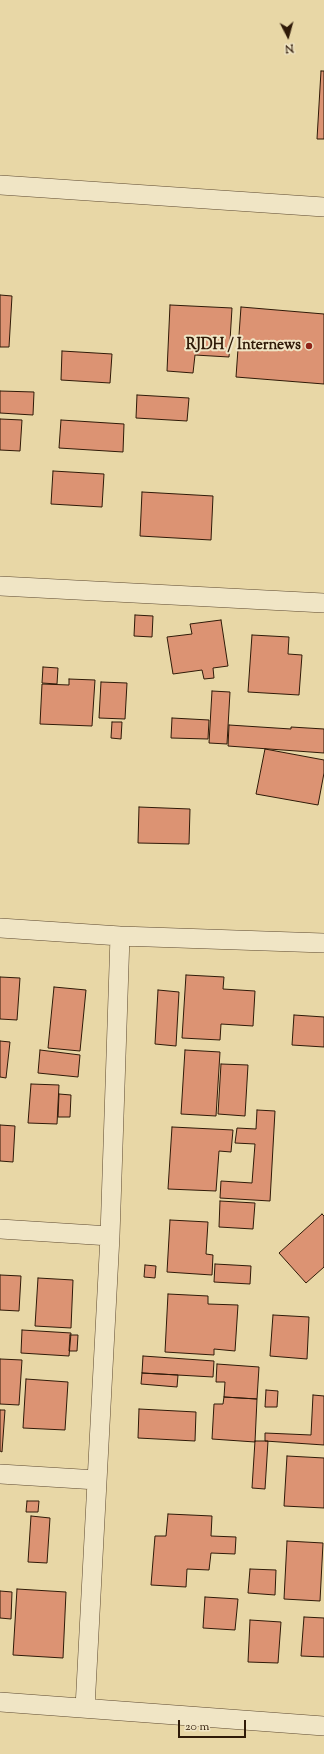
<!DOCTYPE html>
<html>
<head>
<meta charset="utf-8">
<style>
  body { margin:0 }
  #map { position:relative; width:324px; height:1754px; overflow:hidden; background:#e8d7a6; font-family:"Sorts Mill Goudy",serif }
  canvas { display:block }
  .north { position:absolute; left:268px; top:16px; width:40px; height:40px; -webkit-text-stroke:3px #f0e5c5; paint-order:stroke; rotate:174deg; font-size:11px; font-weight:700; line-height:16px; text-align:center; color:#2f1a08 }
  .north::after { content:''; display:block; margin:auto; width:14px; height:18px; background:#2f1a08; clip-path:polygon(50% 0,100% 100%,50% 72%,0 100%) }
  .scale { position:absolute; left:178px; top:1720px; width:68px; height:18px; box-sizing:border-box; border:2px solid #2f1a08; border-top:0; padding-left:5px; font-size:12px; line-height:14px; white-space:nowrap; color:#2f1a08; -webkit-text-stroke:3px #f0e5c5; paint-order:stroke }
</style>
</head>
<body>
<div id="map">
<canvas width="324" height="1754"></canvas>
<div class="north">N</div>
<div class="scale">20 m</div>
</div>
<script>
const context = document.querySelector('canvas').getContext('2d');
context.lineJoin = 'round';
function fillPath(path, color) { context.fillStyle = color; context.fill(path, 'evenodd'); }
const shape = rows => new Path2D(rows.map(r => 'M' + r).join(''));
function trace(path, color, width, dash) { context.strokeStyle = color; context.lineWidth = width; context.lineCap = dash ? 'butt' : 'round'; context.setLineDash(dash || []); context.stroke(path); }
function drawText(font, color, halo, rows, align = 'center') {
  context.font = font + ' "Sorts Mill Goudy",serif'; context.lineWidth = 4; context.setLineDash([]); context.textBaseline = 'middle'; context.strokeStyle = halo; context.fillStyle = color; for (const [text, x, y, turn = 0] of rows) {
    context.save(); context.translate(x, y); context.rotate((+turn || 0) * Math.PI / 180); context.textAlign = isNaN(turn) ? turn : align; if (halo) context.strokeText(text, 0, 0); context.fillText(text, 0, 0); context.restore();
  }
}
const building = shape([
  [321,71,324,71,324,139,317,139,321,71],
  [0,295,12,296,9,347,0,347,0,295],
  [170,305,232,308,229,357,195,355,193,373,167,371,170,305],
  [241,307,324,314,324,384,236,377,241,307],
  [62,351,112,354,110,383,61,380,62,351],
  [0,391,34,392,33,415,0,413,0,391],
  [137,395,189,398,187,421,136,418,137,395],
  [0,419,22,420,20,451,0,450,0,419],
  [61,420,124,424,123,452,59,448,61,420],
  [53,471,104,474,102,507,51,504,53,471],
  [142,492,213,496,211,540,140,536,142,492],
  [135,615,153,616,152,637,134,636,135,615],
  [221,620,228,666,213,668,214,678,204,679,202,670,173,674,167,637,192,634,190,624,221,620],
  [252,635,289,637,288,654,302,655,299,695,248,692,252,635],
  [43,667,58,668,57,684,42,683,43,667],
  [69,679,95,680,92,726,40,724,42,684,69,685,69,679],
  [101,682,127,683,125,719,99,718,101,682],
  [212,691,230,692,227,744,209,743,212,691],
  [172,718,209,720,208,739,171,738,172,718],
  [112,722,122,722,121,739,111,738,112,722],
  [229,725,291,729,291,727,324,729,324,753,228,746,229,725],
  [265,749,324,760,324,773,318,805,256,794,265,749],
  [139,807,190,809,189,844,138,843,139,807],
  [186,975,224,977,223,989,255,991,253,1026,221,1024,220,1040,182,1038,186,975],
  [0,977,20,978,17,1020,0,1019,0,977],
  [54,987,86,990,80,1051,48,1048,54,987],
  [158,990,179,992,176,1046,155,1044,158,990],
  [294,1015,324,1017,324,1047,292,1045,294,1015],
  [0,1041,10,1042,6,1078,0,1077,0,1041],
  [40,1050,80,1055,78,1077,38,1073,40,1050],
  [185,1050,220,1052,216,1116,181,1114,185,1050],
  [221,1064,248,1065,245,1116,218,1114,221,1064],
  [31,1084,59,1085,57,1124,28,1123,31,1084],
  [59,1094,71,1095,70,1117,58,1117,59,1094],
  [257,1110,275,1111,270,1201,220,1198,221,1181,252,1183,255,1144,235,1143,237,1128,256,1129,257,1110],
  [0,1125,15,1126,13,1162,0,1161,0,1125],
  [172,1127,233,1130,231,1152,219,1151,216,1191,168,1189,172,1127],
  [220,1201,255,1203,253,1229,219,1227,220,1201],
  [322,1214,324,1216,324,1267,306,1283,279,1253,322,1214],
  [170,1220,208,1222,206,1254,213,1255,212,1275,167,1272,170,1220],
  [215,1264,251,1266,250,1284,214,1282,215,1264],
  [145,1265,156,1266,155,1278,144,1277,145,1265],
  [0,1275,21,1276,19,1311,0,1310,0,1275],
  [38,1278,73,1280,71,1328,35,1326,38,1278],
  [168,1294,208,1296,208,1304,238,1305,235,1351,214,1349,214,1355,165,1352,168,1294],
  [273,1315,309,1317,307,1359,270,1356,273,1315],
  [22,1330,71,1333,69,1356,21,1353,22,1330],
  [70,1335,78,1335,77,1351,69,1351,70,1335],
  [143,1356,214,1361,213,1377,142,1373,143,1356],
  [0,1359,22,1360,19,1405,0,1404,0,1359],
  [217,1364,259,1367,257,1399,224,1397,225,1382,216,1382,217,1364],
  [142,1373,178,1375,177,1387,141,1384,142,1373],
  [26,1379,68,1382,65,1430,23,1428,26,1379],
  [266,1390,278,1391,277,1407,265,1407,266,1390],
  [313,1395,324,1396,324,1445,265,1441,265,1433,311,1435,313,1395],
  [224,1397,257,1399,255,1442,212,1439,214,1404,223,1404,224,1397],
  [139,1409,196,1412,195,1441,138,1438,139,1409],
  [0,1410,5,1410,2,1452,0,1451,0,1410],
  [255,1441,268,1441,265,1489,252,1488,255,1441],
  [287,1456,324,1458,324,1508,284,1506,287,1456],
  [27,1501,39,1501,38,1512,26,1512,27,1501],
  [168,1514,212,1516,211,1536,236,1537,235,1554,211,1553,209,1570,187,1569,186,1587,151,1585,155,1536,166,1536,168,1514],
  [31,1516,50,1518,47,1563,28,1562,31,1516],
  [287,1541,323,1543,320,1601,284,1599,287,1541],
  [250,1569,276,1570,275,1595,248,1593,250,1569],
  [17,1589,66,1592,63,1658,13,1655,17,1589],
  [0,1591,12,1592,11,1619,0,1618,0,1591],
  [205,1597,238,1599,235,1630,203,1628,205,1597],
  [304,1617,324,1618,324,1657,301,1656,304,1617],
  [250,1620,281,1622,278,1663,248,1662,250,1620]
]);
const minor = shape([
  [0,185,324,207],
  [0,586,324,603],
  [0,928,120,936,324,943],
  [0,1229,110,1236],
  [0,1474,97,1480],
  [0,1702,324,1726],
  [85,1708,110,1236,120,936]
]);
const markers = [
  [309,346,4,"#8f2418"]
];
const poiNames = [
  ["RJDH / Internews",301,346]
];
fillPath(building, '#dc9373');
trace(building, '#2f1a08', 1);
trace(minor, '#5d4930', 20);
trace(minor, '#f0e5c5', 19);
for (const [x, y, r, color] of markers) { const dot = new Path2D(); dot.arc(x, y, r, 0, 2 * Math.PI); context.fillStyle = color; context.fill(dot); trace(dot, '#f0e5c5', 1.5); }
drawText('bold 15px', '#2f1a08', '#f0e5c5', poiNames, 'right');
</script>
</body>
</html>
